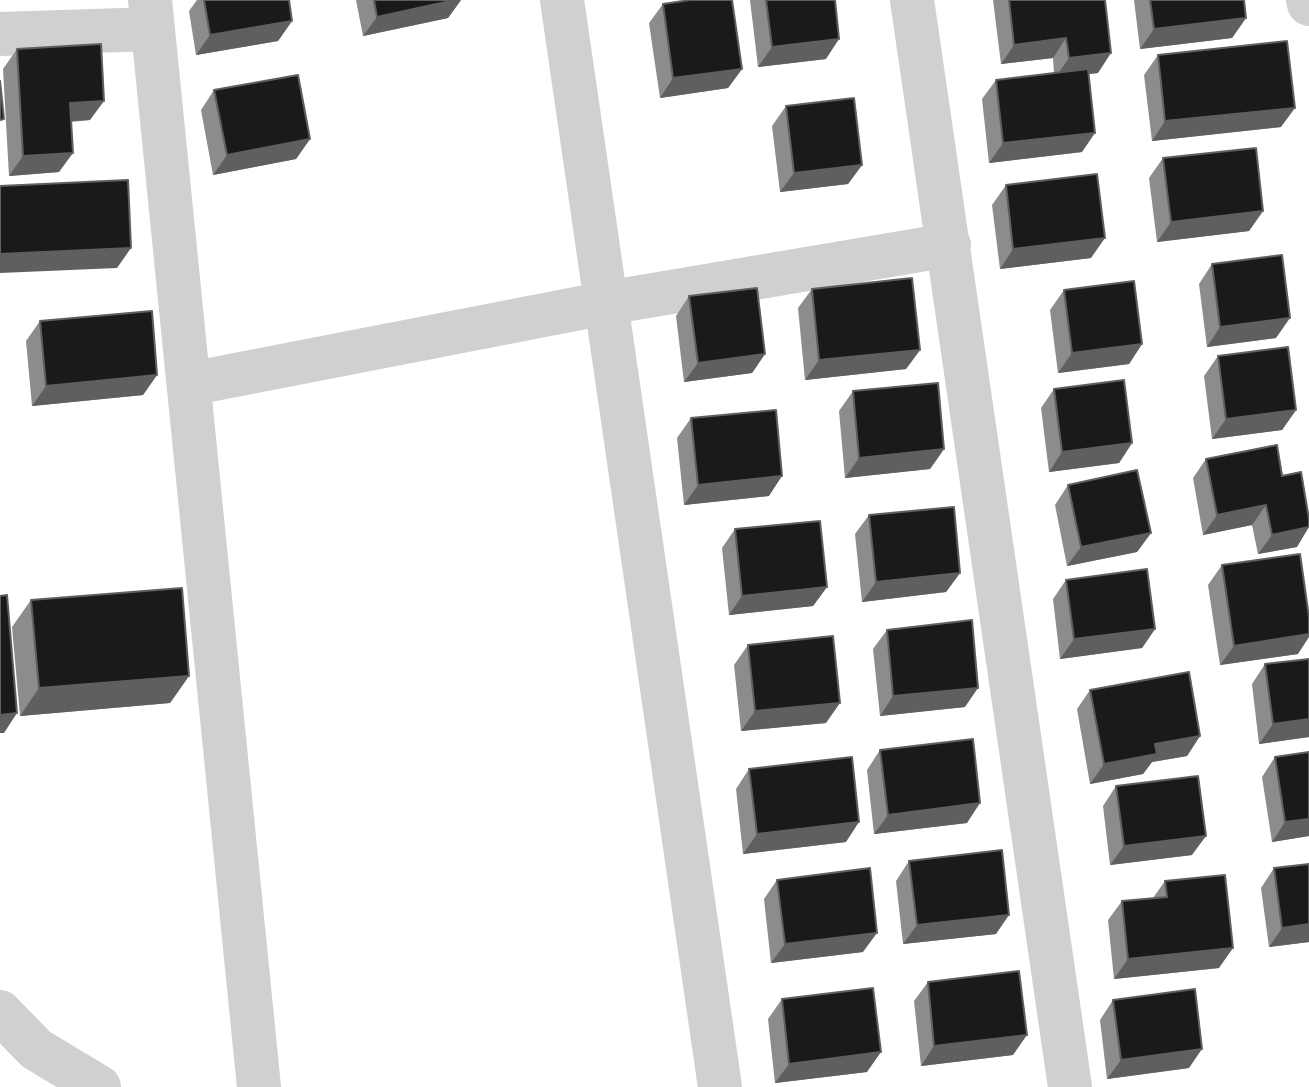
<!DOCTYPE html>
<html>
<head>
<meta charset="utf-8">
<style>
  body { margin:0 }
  canvas { display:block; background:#fff }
</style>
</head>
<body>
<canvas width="1309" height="1087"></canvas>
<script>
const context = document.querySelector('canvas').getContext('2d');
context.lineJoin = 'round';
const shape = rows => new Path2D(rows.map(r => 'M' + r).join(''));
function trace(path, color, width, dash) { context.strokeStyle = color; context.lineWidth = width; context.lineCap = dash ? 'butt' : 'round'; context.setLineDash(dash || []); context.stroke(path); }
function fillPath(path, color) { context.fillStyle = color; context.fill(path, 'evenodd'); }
const minor = shape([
  [150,0,259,1087],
  [562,0,720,1087],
  [912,0,1070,1087],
  [1308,0,1309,4],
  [0,34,153,29],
  [189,384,606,303,949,245],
  [0,1012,36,1049,99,1087]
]);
const wall = shape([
  [197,0,289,0,292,21,278,41,196,55,189,11],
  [356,0,461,0,448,18,363,36],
  [750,0,835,0,826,59,758,67],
  [993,0,1105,0,1098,73,1088,74,1082,152,989,163,982,99,996,80,1054,73,1053,58,1001,64],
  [1134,0,1244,0,1246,18,1232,38,1140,49],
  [663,4,742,69,728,88,660,98,649,23],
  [17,49,90,120,71,122,59,172,9,176,3,69],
  [1158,55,1281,127,1152,141,1144,75],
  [214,90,310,139,296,159,213,175,201,110],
  [786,106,862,165,848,184,780,192,772,126],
  [1163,158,1263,211,1249,231,1157,242,1149,178],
  [1006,185,1091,258,1000,269,992,205],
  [1212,264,1276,338,1207,347,1199,284],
  [812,289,920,350,906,369,805,380,798,308],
  [1064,290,1142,344,1129,364,1058,373,1050,310],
  [689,296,765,354,752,373,684,382,676,316],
  [40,321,157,375,143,395,32,406,26,341],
  [1218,356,1296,410,1282,430,1212,439,1204,376],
  [1054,389,1132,443,1119,463,1049,472,1041,408],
  [853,391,944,449,930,469,845,478,839,411],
  [691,418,769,496,684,505,677,438],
  [1277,445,1297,547,1258,554,1252,525,1203,535,1193,478,1206,459],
  [1068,485,1151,533,1137,552,1067,566,1055,505],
  [869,515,960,573,946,592,862,602,855,534],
  [735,529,827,587,813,606,729,615,722,548],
  [1222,565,1298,654,1220,665,1208,585],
  [1066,580,1155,629,1142,648,1060,659,1053,599],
  [31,600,189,676,170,703,20,716,12,627],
  [887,630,965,707,880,716,873,649],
  [748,645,826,723,741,731,734,665],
  [1265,664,1309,737,1259,744,1252,684],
  [1090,690,1200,736,1187,756,1152,762,1143,774,1090,784,1077,709],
  [880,750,967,823,874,834,867,770],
  [1309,752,1309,836,1272,842,1262,777,1275,757],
  [749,769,846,842,743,854,736,789],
  [1116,786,1192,855,1110,865,1103,806],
  [909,861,996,934,903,944,896,881],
  [1274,868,1309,942,1269,947,1261,888],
  [777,880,863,952,771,963,764,899],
  [1165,881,1219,968,1114,979,1108,920,1122,901,1153,898],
  [928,982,1013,1055,921,1066,914,1001],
  [782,999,867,1072,775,1083,768,1019],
  [1113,1000,1189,1068,1107,1079,1100,1020]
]);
const shadedWall = shape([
  [455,0,461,0,448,18,363,36,377,17],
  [1246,18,1232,38,1140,49,1154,29],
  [292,21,278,41,196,55,210,35],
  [1066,38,1053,58,1001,64,1014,45],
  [839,39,826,59,758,67,772,47],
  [1111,53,1098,73,1055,78,1069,58],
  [742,69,728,88,660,98,673,78],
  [104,101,90,120,56,122,70,103],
  [1295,108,1281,127,1152,141,1165,121],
  [1095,133,1082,152,989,163,1003,143],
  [310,139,296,159,213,175,227,155],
  [73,153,59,172,9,176,23,156],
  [862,165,848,184,780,192,794,173],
  [1263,211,1249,231,1157,242,1171,222],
  [1105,238,1091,258,1000,269,1013,249],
  [131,248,117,268,0,273,0,254],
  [1290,318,1276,338,1207,347,1220,327],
  [1142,344,1129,364,1058,373,1072,353],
  [920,350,906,369,805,380,819,360],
  [765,354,752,373,684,382,698,363],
  [157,375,143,395,32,406,46,386],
  [1296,410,1282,430,1212,439,1226,419],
  [1132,443,1119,463,1049,472,1062,452],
  [944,449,930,469,845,478,859,458],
  [782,476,769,496,684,505,698,485],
  [1266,505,1252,525,1203,535,1217,515],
  [1309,527,1297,547,1258,554,1272,535],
  [1151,533,1137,552,1067,566,1081,547],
  [960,573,946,592,862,602,876,582],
  [827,587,813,606,729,615,742,596],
  [1155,629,1142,648,1060,659,1074,639],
  [1309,634,1309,637,1298,654,1220,665,1234,646],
  [189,676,170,703,20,716,39,688],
  [978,688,965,707,880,716,893,696],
  [840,703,826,723,741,731,755,711],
  [17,713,4,733,0,733,0,715],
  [1309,719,1309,737,1259,744,1273,724],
  [1200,736,1187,756,1152,762,1143,774,1090,784,1104,764,1155,744],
  [980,803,967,823,874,834,888,815],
  [1309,819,1309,836,1272,842,1285,822],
  [859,822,846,842,743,854,757,834],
  [1206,836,1192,855,1110,865,1124,846],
  [1009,915,996,934,903,944,917,925],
  [1309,924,1309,942,1269,947,1282,928],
  [877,933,863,952,771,963,785,944],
  [1233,948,1219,968,1114,979,1128,959],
  [1027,1035,1013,1055,921,1066,934,1046],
  [1202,1049,1189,1068,1107,1079,1121,1060],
  [881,1052,867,1072,775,1083,789,1064]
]);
const building = shape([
  [204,0,289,0,292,21,210,35,204,0],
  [374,0,455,0,377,17,374,0],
  [690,0,732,0,742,69,673,78,663,4,690,0],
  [766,0,835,0,839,39,772,47,766,0],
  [1009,0,1105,0,1111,53,1069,58,1066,38,1014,45,1009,0],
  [1150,0,1244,0,1246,18,1154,29,1150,0],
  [1287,41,1295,108,1165,121,1158,55,1287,41],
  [101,44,104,101,70,103,73,153,23,156,17,49,101,44],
  [1088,69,1095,133,1003,143,996,80,1088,69],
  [298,75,310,139,227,155,214,90,298,75],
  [0,81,4,119,0,120,0,81],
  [854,98,862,165,794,173,786,106,854,98],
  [1256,148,1263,211,1171,222,1163,158,1256,148],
  [1097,174,1105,238,1013,249,1006,185,1097,174],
  [128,180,131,248,0,254,0,186,128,180],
  [1282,255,1290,318,1220,327,1212,264,1282,255],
  [912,278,920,350,819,360,812,289,912,278],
  [1134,281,1142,344,1072,353,1064,290,1134,281],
  [757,288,765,354,698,363,689,296,757,288],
  [152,311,157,375,46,386,40,321,152,311],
  [1288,347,1296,410,1226,419,1218,356,1288,347],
  [1124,380,1132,443,1062,452,1054,389,1124,380],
  [938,383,944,449,859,458,853,391,938,383],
  [776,410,782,476,698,485,691,418,776,410],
  [1277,445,1282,476,1301,472,1309,519,1309,527,1272,535,1266,505,1217,515,1206,459,1277,445],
  [1137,470,1151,533,1081,547,1068,485,1137,470],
  [954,507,960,573,876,582,869,515,954,507],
  [820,521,827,587,742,596,735,529,820,521],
  [1300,554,1309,617,1309,634,1234,646,1222,565,1300,554],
  [1147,569,1155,629,1074,639,1066,580,1147,569],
  [182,588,189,676,39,688,31,600,182,588],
  [7,595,17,713,0,715,0,596,7,595],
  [972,620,978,688,893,696,887,630,972,620],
  [833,636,840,703,755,711,748,645,833,636],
  [1309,659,1309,719,1273,724,1265,664,1309,659],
  [1189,672,1200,736,1155,744,1157,754,1104,764,1090,690,1189,672],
  [973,739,980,803,888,815,880,750,973,739],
  [1309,752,1309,819,1285,822,1275,757,1309,752],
  [852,757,859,822,757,834,749,769,852,757],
  [1198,776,1206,836,1124,846,1116,786,1198,776],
  [1002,850,1009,915,917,925,909,861,1002,850],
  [1309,864,1309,924,1282,928,1274,868,1309,864],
  [870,868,877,933,785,944,777,880,870,868],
  [1225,875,1233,948,1128,959,1122,901,1167,897,1165,881,1225,875],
  [1019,971,1027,1035,934,1046,928,982,1019,971],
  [873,988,881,1052,789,1064,782,999,873,988],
  [1195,989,1202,1049,1121,1060,1113,1000,1195,989]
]);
trace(minor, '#d0d0d0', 44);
fillPath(wall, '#8c8c8c');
fillPath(shadedWall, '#5f5f5f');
fillPath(building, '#1a1a1a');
trace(building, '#5f5f5f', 2);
</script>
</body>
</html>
